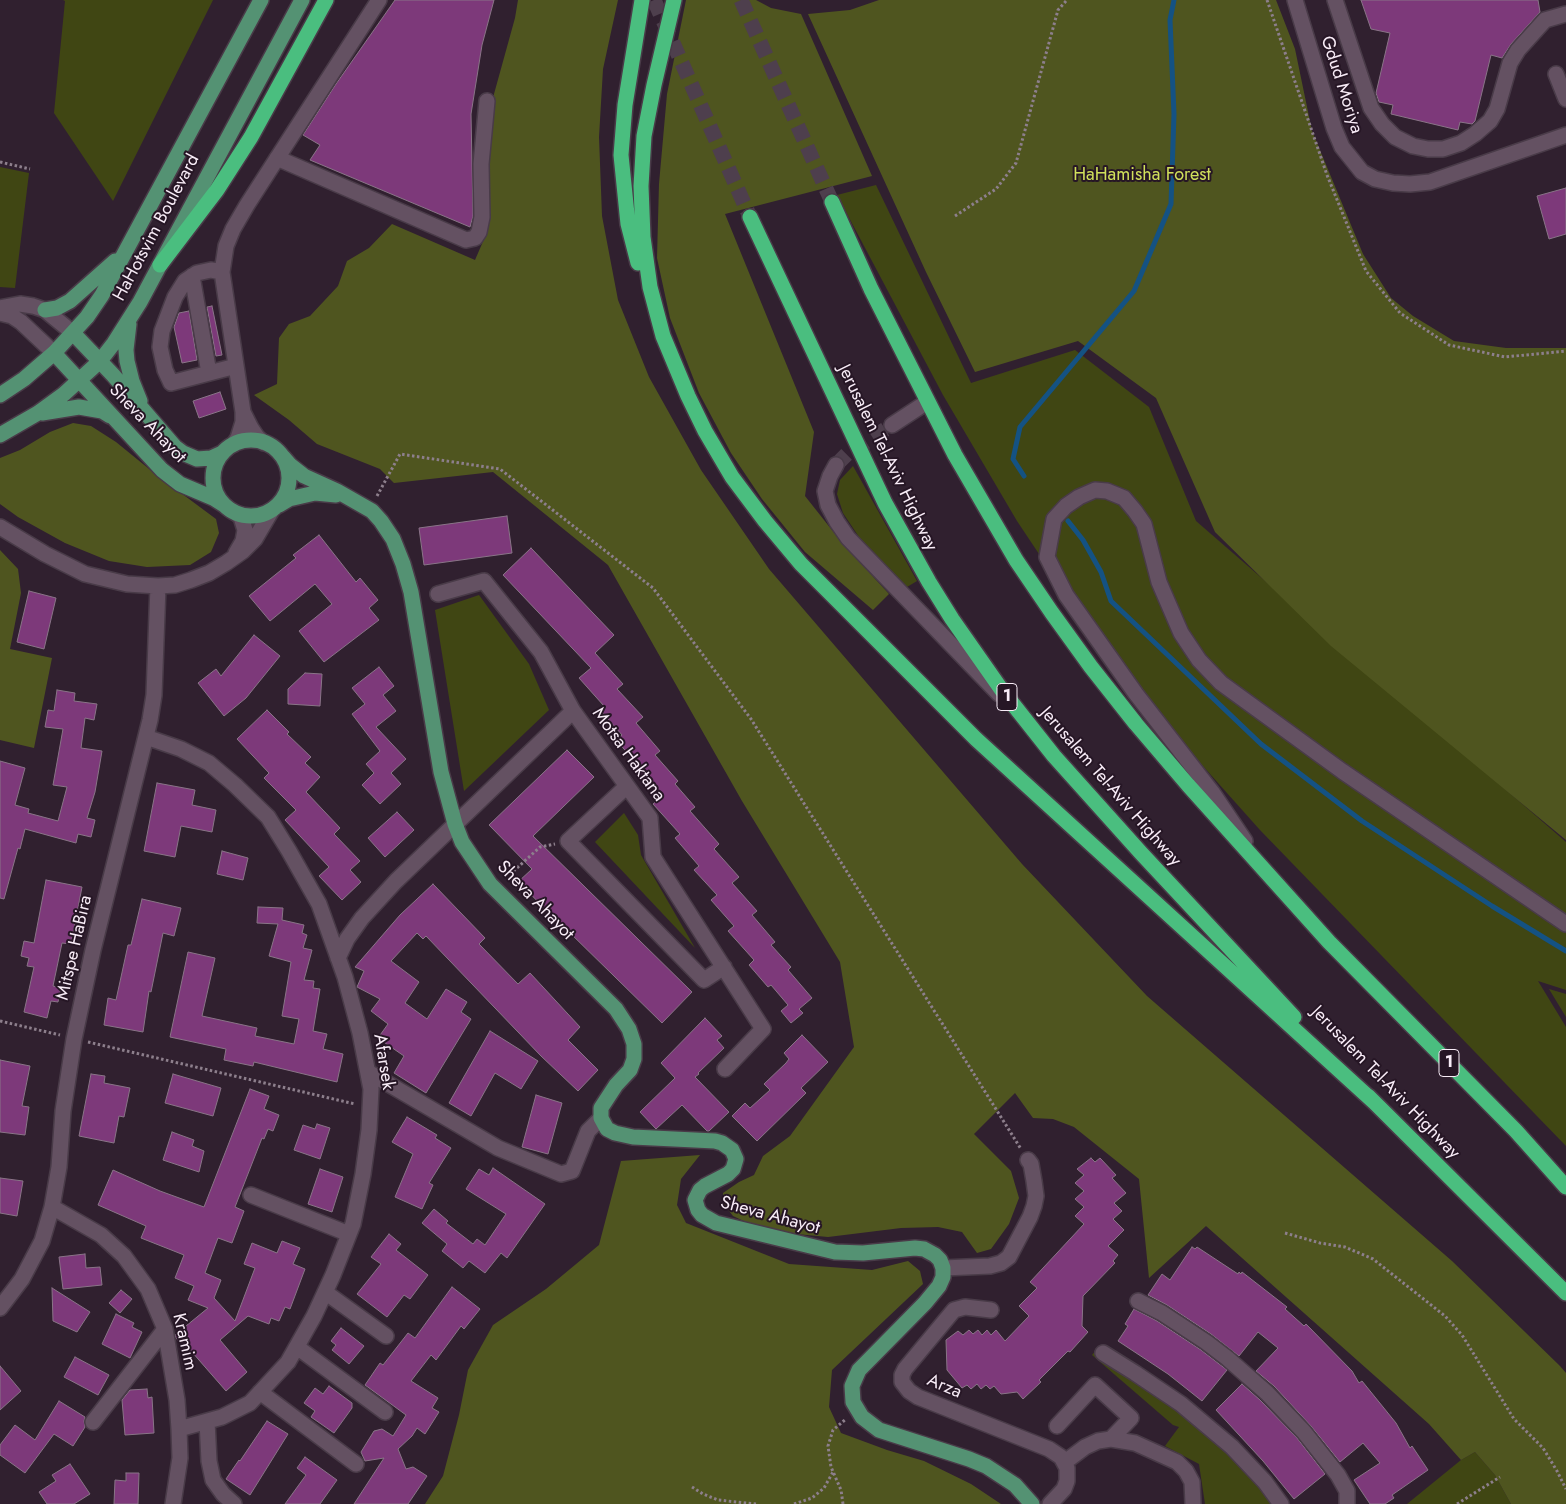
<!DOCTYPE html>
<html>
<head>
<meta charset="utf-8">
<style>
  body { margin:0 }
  canvas { display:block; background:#30202f }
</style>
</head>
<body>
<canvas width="1566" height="1504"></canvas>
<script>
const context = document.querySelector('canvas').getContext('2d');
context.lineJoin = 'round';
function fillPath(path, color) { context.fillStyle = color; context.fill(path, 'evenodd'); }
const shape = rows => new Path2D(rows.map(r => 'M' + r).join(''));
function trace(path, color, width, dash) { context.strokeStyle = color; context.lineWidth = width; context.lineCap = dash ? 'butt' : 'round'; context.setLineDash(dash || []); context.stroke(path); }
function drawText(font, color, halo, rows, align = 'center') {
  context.font = font + ' Jost,sans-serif'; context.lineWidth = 4; context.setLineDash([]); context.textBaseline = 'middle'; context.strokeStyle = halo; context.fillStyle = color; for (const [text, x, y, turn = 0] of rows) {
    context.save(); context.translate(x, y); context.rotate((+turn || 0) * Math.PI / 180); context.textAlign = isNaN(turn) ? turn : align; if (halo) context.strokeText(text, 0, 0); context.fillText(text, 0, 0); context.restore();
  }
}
const green = shape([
  [63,0,213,0,113,201,54,113,65,1],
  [0,167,29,173,15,288,0,287],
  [876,185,971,383,1075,350,1149,407,1196,521,1566,842,1566,990,1538,981,1566,1027,1566,1146,1260,830,1177,737,1085,623,1017,521,943,395,837,195],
  [853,466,917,581,907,587,859,537,843,513,837,494,840,480],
  [479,595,529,664,549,710,464,791,435,610],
  [624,813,638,835,641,855,695,948,595,842],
  [1549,989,1566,994,1566,1017],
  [1099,1346,1124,1359,1284,1497,1290,1504,1205,1504,1199,1464,1165,1446,1179,1427,1173,1425,1092,1355],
  [1475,1452,1495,1475,1511,1504,1407,1504,1461,1460]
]);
const forest = shape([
  [518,0,618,0,603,69,599,137,602,216,618,300,649,377,701,470,769,569,1022,864,1147,996,1452,1261,1560,1366,1566,1373,1566,1504,1511,1504,1495,1475,1475,1452,1461,1460,1429,1424,1206,1226,1149,1278,1139,1179,1074,1127,1053,1119,1033,1118,1015,1093,974,1134,1011,1171,1019,1198,1009,1224,991,1249,977,1253,962,1232,938,1227,901,1228,828,1237,765,1231,733,1216,723,1203,723,1193,739,1182,754,1175,763,1156,790,1136,854,1047,840,962,742,801,608,565,493,472,394,483,380,469,317,444,289,420,254,395,277,384,279,338,289,324,310,316,338,286,347,261,369,248,392,224,475,260,488,230,489,170,494,94,515,18],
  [686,0,756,0,771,8,801,14,872,176,725,214,814,432,805,496,843,544,889,594,873,610,805,552,762,499,731,453,699,393,670,318,657,258,659,184,667,94],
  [879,0,1276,0,1295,49,1312,131,1363,254,1391,298,1413,316,1454,341,1506,348,1566,348,1566,840,1331,646,1215,532,1156,398,1078,341,975,372,926,272,808,14,850,10],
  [73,423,91,426,116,442,154,473,216,519,219,533,211,552,190,565,147,567,109,561,65,543,18,517,0,504,0,458,20,450,50,432],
  [0,550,18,569,21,593,10,649,52,658,34,748,0,740],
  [700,1155,681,1179,677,1205,686,1223,789,1264,872,1270,908,1261,920,1271,923,1284,832,1370,829,1407,841,1433,887,1450,924,1461,971,1484,1001,1504,425,1504,443,1476,459,1415,468,1370,493,1325,546,1289,599,1245,621,1161]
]);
const stream = shape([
  [1024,476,1013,459,1020,427,1134,291,1171,204,1174,114,1170,20,1174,0],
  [1068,521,1083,540,1101,572,1111,601,1261,744,1362,821,1492,906,1566,951]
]);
const building = shape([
  [395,0,494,0,482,45,471,114,473,216,470,227,310,160,320,145,303,135,336,84,395,0],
  [1361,0,1538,0,1540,12,1511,44,1502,58,1491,55,1475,121,1472,124,1460,122,1458,130,1391,114,1393,105,1379,102,1376,93,1390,33,1371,29,1361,0],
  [1566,188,1566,234,1549,239,1537,196,1566,188],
  [212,306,222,355,216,356,207,307,212,306],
  [189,311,197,360,182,363,174,327,179,313,189,311],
  [220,392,226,409,199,418,193,401,220,392],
  [507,516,512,553,424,565,419,528,507,516],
  [319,535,356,582,360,578,378,600,369,608,379,620,324,662,299,631,332,604,315,584,270,621,249,596,296,558,293,555,319,535],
  [531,548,614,635,595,653,623,684,617,689,643,717,636,723,660,751,655,755,678,781,675,784,695,807,690,811,719,844,714,849,739,877,732,883,757,911,752,915,775,942,771,945,791,967,788,970,812,998,799,1009,803,1013,791,1023,781,1011,788,1005,771,985,768,987,749,965,754,960,728,931,734,926,711,900,717,895,694,870,699,866,675,838,680,834,653,804,659,799,633,770,639,766,616,740,622,735,600,710,604,706,579,678,591,668,503,575,531,548],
  [29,591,56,598,44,649,17,642,29,591],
  [254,635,280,656,246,698,224,716,198,683,216,669,221,676,254,635],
  [379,667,394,686,383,695,396,711,376,727,406,759,391,773,401,784,380,804,362,785,374,773,366,764,380,751,352,714,365,704,352,688,379,667],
  [305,673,322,674,320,706,288,704,288,689,305,673],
  [57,690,75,693,74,701,97,704,94,720,85,718,81,748,102,751,95,792,87,818,95,820,91,837,78,834,76,843,25,829,20,849,18,848,4,899,0,898,0,761,25,768,15,805,29,809,28,813,58,821,67,787,53,785,63,729,45,727,48,710,54,711,57,690],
  [267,710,289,732,287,734,311,757,305,763,320,777,306,792,340,828,334,834,360,861,350,870,361,882,342,900,319,876,329,867,285,820,296,810,264,778,269,773,237,739,267,710],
  [567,750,594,777,533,836,692,992,662,1023,518,882,532,869,489,825,567,750],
  [157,783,195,790,192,805,216,810,212,832,181,826,175,857,144,851,157,783],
  [397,812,414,830,385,857,368,838,397,812],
  [222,851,248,858,243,880,217,874,222,851],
  [46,880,82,887,71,944,62,943,53,986,61,988,58,1002,51,1001,47,1018,24,1012,34,967,27,966,29,958,21,956,24,941,34,943,46,880],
  [433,884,485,938,479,944,518,984,530,973,580,1027,568,1040,598,1070,578,1091,541,1056,426,936,423,939,417,933,391,961,419,982,405,1003,427,1019,446,989,467,1002,461,1012,471,1019,426,1093,394,1073,404,1056,378,1038,388,1024,371,1011,380,999,357,987,364,971,355,967,400,915,433,884],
  [142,899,181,908,174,936,163,933,151,992,149,991,143,1032,104,1025,108,998,116,1000,128,945,131,945,142,899],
  [258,907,283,908,282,920,304,925,302,933,307,935,303,948,312,950,304,980,314,981,313,988,320,989,313,1031,327,1034,323,1049,343,1054,337,1082,254,1062,253,1066,224,1060,226,1049,170,1037,188,952,215,958,202,1016,257,1028,255,1036,294,1044,299,1019,282,1016,291,962,269,956,278,924,257,923,258,907],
  [705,1018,722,1036,717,1040,724,1048,698,1073,699,1074,695,1077,729,1112,709,1131,707,1131,682,1105,656,1129,640,1112,675,1078,661,1063,705,1018],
  [490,1031,538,1061,521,1089,495,1073,471,1116,449,1103,490,1031],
  [802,1035,828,1062,801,1088,806,1093,757,1141,732,1116,745,1103,750,1108,770,1090,764,1084,786,1063,789,1059,784,1053,802,1035],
  [0,1060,30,1066,22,1106,29,1107,25,1135,0,1132,0,1060],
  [91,1074,105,1076,104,1083,130,1088,124,1117,119,1116,114,1143,79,1136,91,1074],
  [173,1074,221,1088,213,1116,165,1103,173,1074],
  [250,1089,269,1096,264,1109,279,1115,273,1131,268,1129,264,1139,262,1138,235,1207,244,1211,232,1243,218,1238,205,1273,221,1280,214,1298,235,1321,255,1268,244,1264,252,1243,277,1253,282,1241,300,1248,293,1264,305,1269,290,1309,285,1307,279,1321,271,1318,269,1324,248,1316,220,1340,247,1372,226,1391,185,1344,183,1346,176,1338,175,1335,208,1308,188,1300,194,1286,175,1278,184,1255,141,1238,146,1226,98,1205,113,1170,160,1191,204,1207,250,1089],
  [536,1095,562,1103,548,1154,522,1147,536,1095],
  [407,1117,437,1135,435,1138,451,1148,429,1183,433,1185,422,1209,395,1197,413,1154,392,1142,407,1117],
  [317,1124,330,1128,320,1159,294,1150,303,1125,315,1129,317,1124],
  [172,1132,194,1140,192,1146,204,1151,199,1172,163,1160,172,1132],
  [1091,1158,1095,1162,1100,1158,1116,1175,1112,1178,1126,1193,1114,1203,1122,1211,1113,1219,1124,1230,1108,1246,1118,1255,1113,1261,1115,1263,1083,1296,1082,1326,1088,1332,1070,1352,1068,1351,1039,1380,1041,1382,1023,1399,1017,1392,1001,1394,994,1386,990,1389,986,1385,981,1389,977,1384,971,1389,967,1385,962,1388,947,1370,946,1340,958,1331,963,1335,969,1330,973,1334,978,1330,982,1335,987,1330,991,1335,996,1330,1005,1341,1029,1316,1019,1306,1037,1288,1030,1282,1084,1224,1075,1216,1084,1207,1075,1199,1084,1191,1075,1183,1084,1175,1077,1169,1091,1158],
  [493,1168,545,1204,507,1258,501,1253,485,1273,469,1261,463,1268,442,1251,447,1244,422,1223,434,1209,448,1221,446,1223,473,1244,477,1239,485,1245,506,1214,466,1189,479,1169,489,1175,493,1168],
  [320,1169,343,1177,332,1212,308,1204,320,1169],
  [0,1178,23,1181,17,1216,0,1213,0,1178],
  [389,1234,401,1244,396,1250,428,1275,410,1299,404,1295,387,1317,357,1294,381,1264,371,1257,389,1234],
  [1192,1247,1195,1249,1197,1247,1238,1274,1239,1272,1241,1274,1242,1272,1287,1307,1285,1309,1304,1326,1306,1324,1352,1371,1359,1383,1362,1381,1396,1423,1410,1448,1412,1446,1428,1470,1392,1495,1394,1498,1385,1504,1370,1504,1354,1480,1380,1463,1363,1443,1340,1462,1311,1426,1274,1386,1256,1371,1278,1348,1258,1332,1239,1356,1211,1334,1167,1305,1148,1295,1162,1274,1170,1280,1192,1247],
  [85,1254,86,1268,100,1267,102,1285,63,1289,59,1257,85,1254],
  [452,1287,480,1309,464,1329,461,1326,436,1360,431,1355,411,1381,438,1398,432,1408,439,1412,425,1434,417,1428,412,1436,398,1449,406,1469,413,1467,427,1476,408,1504,354,1504,384,1458,365,1461,361,1452,374,1431,382,1429,393,1436,406,1415,365,1385,380,1363,383,1365,408,1333,415,1338,452,1287],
  [52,1288,90,1312,77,1332,53,1321,52,1288],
  [121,1290,132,1299,120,1313,109,1303,121,1290],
  [1134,1309,1157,1321,1201,1350,1227,1370,1202,1401,1168,1374,1118,1341,1128,1326,1125,1324,1134,1309],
  [116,1314,134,1323,132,1327,142,1332,130,1358,102,1344,116,1314],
  [341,1328,364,1346,349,1364,332,1350,336,1345,331,1341,341,1328],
  [75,1357,109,1375,98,1395,64,1377,75,1357],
  [0,1366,21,1391,0,1410,0,1366],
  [1242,1384,1260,1400,1297,1438,1325,1474,1294,1499,1263,1461,1216,1410,1242,1384],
  [329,1386,352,1403,352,1408,334,1433,311,1417,315,1411,304,1403,315,1388,323,1394,329,1386],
  [147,1389,148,1398,152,1397,154,1433,125,1435,122,1400,130,1390,147,1389],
  [59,1401,85,1417,84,1421,85,1427,73,1446,54,1434,25,1473,0,1455,0,1445,15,1425,35,1440,59,1401],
  [267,1421,288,1434,250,1495,226,1479,239,1460,240,1461,267,1421],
  [305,1457,337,1480,320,1504,285,1504,306,1475,297,1468,305,1457],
  [70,1464,90,1494,74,1504,47,1504,39,1492,56,1481,52,1475,70,1464],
  [126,1473,139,1473,138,1504,114,1504,115,1480,126,1481,126,1473]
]);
const minorTunnel = shape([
  [836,465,847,454,892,425]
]);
const highwayTunnel = shape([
  [654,0,750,217],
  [741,0,832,202]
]);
const path = shape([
  [1267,0,1327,175,1366,271,1400,313,1449,345,1505,357,1566,351],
  [0,162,30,169],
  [955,216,996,189,1016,163,1058,10,1067,0],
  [377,496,400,454,500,469,653,588,751,719,1021,1149],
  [506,878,540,847,555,844],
  [0,1021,60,1035],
  [88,1042,355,1104],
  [1285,1233,1320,1243,1345,1247,1373,1259,1445,1316,1462,1335,1514,1419,1543,1448,1557,1471,1566,1489],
  [692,1487,703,1494,718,1500,756,1504],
  [794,1504,812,1498,824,1488,833,1472],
  [843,1504,841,1490,831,1467,828,1446,833,1430,846,1419],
  [1457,1504,1500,1477]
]);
const minor = shape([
  [1295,0,1334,128,1342,147,1362,172,1375,179,1393,183,1410,184,1430,182,1566,135],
  [1335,0,1371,108,1382,124,1395,137,1413,146,1428,149,1443,149,1461,143,1475,134,1490,121,1497,109,1510,63,1518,50,1545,20,1566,14],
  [1556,74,1566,99],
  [277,158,466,240,475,238,479,232,482,217,481,164,487,101],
  [222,272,211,270,197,273,185,281,175,297,162,331,160,347,165,370,171,383,236,366],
  [192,276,209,373],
  [0,308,20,304,33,306,45,310,73,333],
  [0,313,12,316,21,322,54,353],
  [243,412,251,428,257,437,264,443],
  [892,425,927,402],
  [234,444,238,438,243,422,243,412,222,272,226,246,233,229,247,205,379,0],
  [836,465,830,476,825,491,828,505,837,522,848,538,999,694],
  [236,513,241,517,245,530,243,541,236,553],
  [0,527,45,554,85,574,127,584,158,586,175,585,191,580,209,573,226,563,243,551,255,539,272,510],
  [438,594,484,581,541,652,573,711,650,818,653,857,763,1029,725,1069],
  [146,737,181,749,209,763,235,785,268,817,289,851,319,904,345,977,360,1033,371,1089,369,1130,363,1174,353,1224,333,1275,314,1316,288,1362,250,1403,222,1417,179,1429],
  [627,786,568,841,704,980,724,967],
  [1245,841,1212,792,1136,694,1066,595,1047,557,1054,519,1066,506,1079,497,1095,490,1107,491,1124,498,1135,511,1144,524,1159,582,1181,633,1199,660,1221,683,1342,771,1566,924],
  [338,958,347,939,362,918,396,881,573,711],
  [368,1072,498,1148,561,1174,572,1171,588,1131,601,1118],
  [251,1195,349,1234],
  [52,1207,101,1235,124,1256,148,1289,165,1329,177,1400,179,1429,180,1458,173,1504],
  [943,1268,990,1266,1001,1263,1009,1257,1030,1217,1034,1206,1036,1196,1034,1181,1031,1164,1028,1160],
  [325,1292,386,1336],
  [1138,1301,1162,1313,1206,1342,1227,1358,1267,1393,1304,1432,1338,1475,1347,1491,1347,1504],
  [0,1308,22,1279,42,1241,52,1207,59,1167,63,1111,74,1039,93,950,150,720,154,695,158,586],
  [991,1310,965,1307,954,1310,905,1369,902,1375,902,1382,909,1391,918,1397,1049,1449,1061,1457,1067,1468,1067,1481,1064,1489,1050,1504],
  [297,1347,385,1412],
  [1103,1353,1135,1373,1181,1404,1232,1447,1265,1482,1281,1504],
  [260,1392,356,1464],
  [207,1421,209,1461,213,1480,223,1494,234,1504],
  [93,1422,165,1329],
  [1057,1426,1095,1385,1131,1418,1111,1439],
  [1065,1462,1085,1447,1098,1441,1111,1439,1135,1443,1177,1462,1186,1471,1192,1482,1193,1504]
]);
const major = shape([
  [45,310,57,308,70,301,115,261],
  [129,324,126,350,127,361,132,381,140,401],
  [73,333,113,375,175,447,183,453,197,459,211,458,222,453],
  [54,353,162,470,180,484,213,498,224,505],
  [0,395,24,379,54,353,87,317,102,295,261,0],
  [42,413,79,407,102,411,110,416],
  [0,435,38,413,64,394,100,361,114,343,140,302,302,0],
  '213 478a38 38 0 1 1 76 0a38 38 0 1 1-76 0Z',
  [283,457,290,465,304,476,337,491,372,511,381,521,393,539,403,564,411,592,441,772,455,824,462,842,490,884,616,1009,629,1029,634,1044,634,1059,630,1070,616,1085,601,1108,601,1118,607,1129,615,1133,633,1137,715,1141,722,1143,732,1150,736,1159,733,1169,728,1174,705,1186,700,1190,695,1200,698,1210,702,1215,716,1223,835,1252,863,1253,915,1248,924,1249,935,1255,940,1260,943,1268,943,1277,939,1286,925,1303,859,1370,852,1386,853,1402,862,1417,879,1430,969,1459,986,1466,1015,1485,1032,1504],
  [279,505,289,499,315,493,336,495]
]);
const highway = shape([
  [674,0,654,85,644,136,641,186,643,237,650,287,663,336,688,396,705,431,732,477,765,521,801,564,976,739,1374,1102],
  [832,202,871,289,955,455,1016,560,1052,613,1091,667,1136,724,1188,785,1329,942,1516,1131,1566,1187],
  [750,217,885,503,929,582,952,619,1001,689,1054,756,1141,853,1294,1017],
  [638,263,628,224,621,155,625,105,642,0],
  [160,265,217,190,251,137,326,0],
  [1368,1096,1566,1293]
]);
const shields = [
  [1007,697,20],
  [1449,1063,20]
];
const shieldNames = [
  ["1",1007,697],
  ["1",1449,1063]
];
const streetNames = [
  ["Gdud Moriya",1341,85,72],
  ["HaHotsvim Boulevard",157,228,-62],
  ["Sheva Ahayot",147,424,46],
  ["Jerusalem Tel-Aviv Highway",887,458,64],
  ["Motsa Haktana",628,755,54],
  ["Jerusalem Tel-Aviv Highway",1110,787,49],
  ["Sheva Ahayot",535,901,46],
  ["Mitspe HaBira",75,948,-77],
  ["Afarsek",383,1062,81],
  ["Jerusalem Tel-Aviv Highway",1385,1083,46],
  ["Sheva Ahayot",770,1216,15],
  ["Kramim",184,1342,77],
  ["Arza",944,1387,23]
];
const parkNames = [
  ["HaHamisha Forest",1142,176]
];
fillPath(green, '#404613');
fillPath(forest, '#4f551f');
trace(stream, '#145283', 5);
fillPath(building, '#7d397a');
trace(building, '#897487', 1);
trace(minorTunnel, '#4e3f4d', 15, [15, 8]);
trace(highwayTunnel, '#4e3f4d', 15, [15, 8]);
trace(minor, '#493b48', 18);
trace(major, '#493b48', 18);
trace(highway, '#493b48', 18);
trace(path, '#8d7f8c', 3, [2.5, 2.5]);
trace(minor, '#645162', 15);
trace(major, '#549273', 15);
trace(highway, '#4abe7f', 15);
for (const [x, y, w] of shields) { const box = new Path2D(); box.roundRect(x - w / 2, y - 13.5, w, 27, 4); context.fillStyle = '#261625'; context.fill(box); trace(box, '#f8ecf7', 1); }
drawText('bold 16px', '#f8ecf7', null, shieldNames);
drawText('18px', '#f8ecf7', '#261625', streetNames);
drawText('18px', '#d1e05b', '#261625', parkNames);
</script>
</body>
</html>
